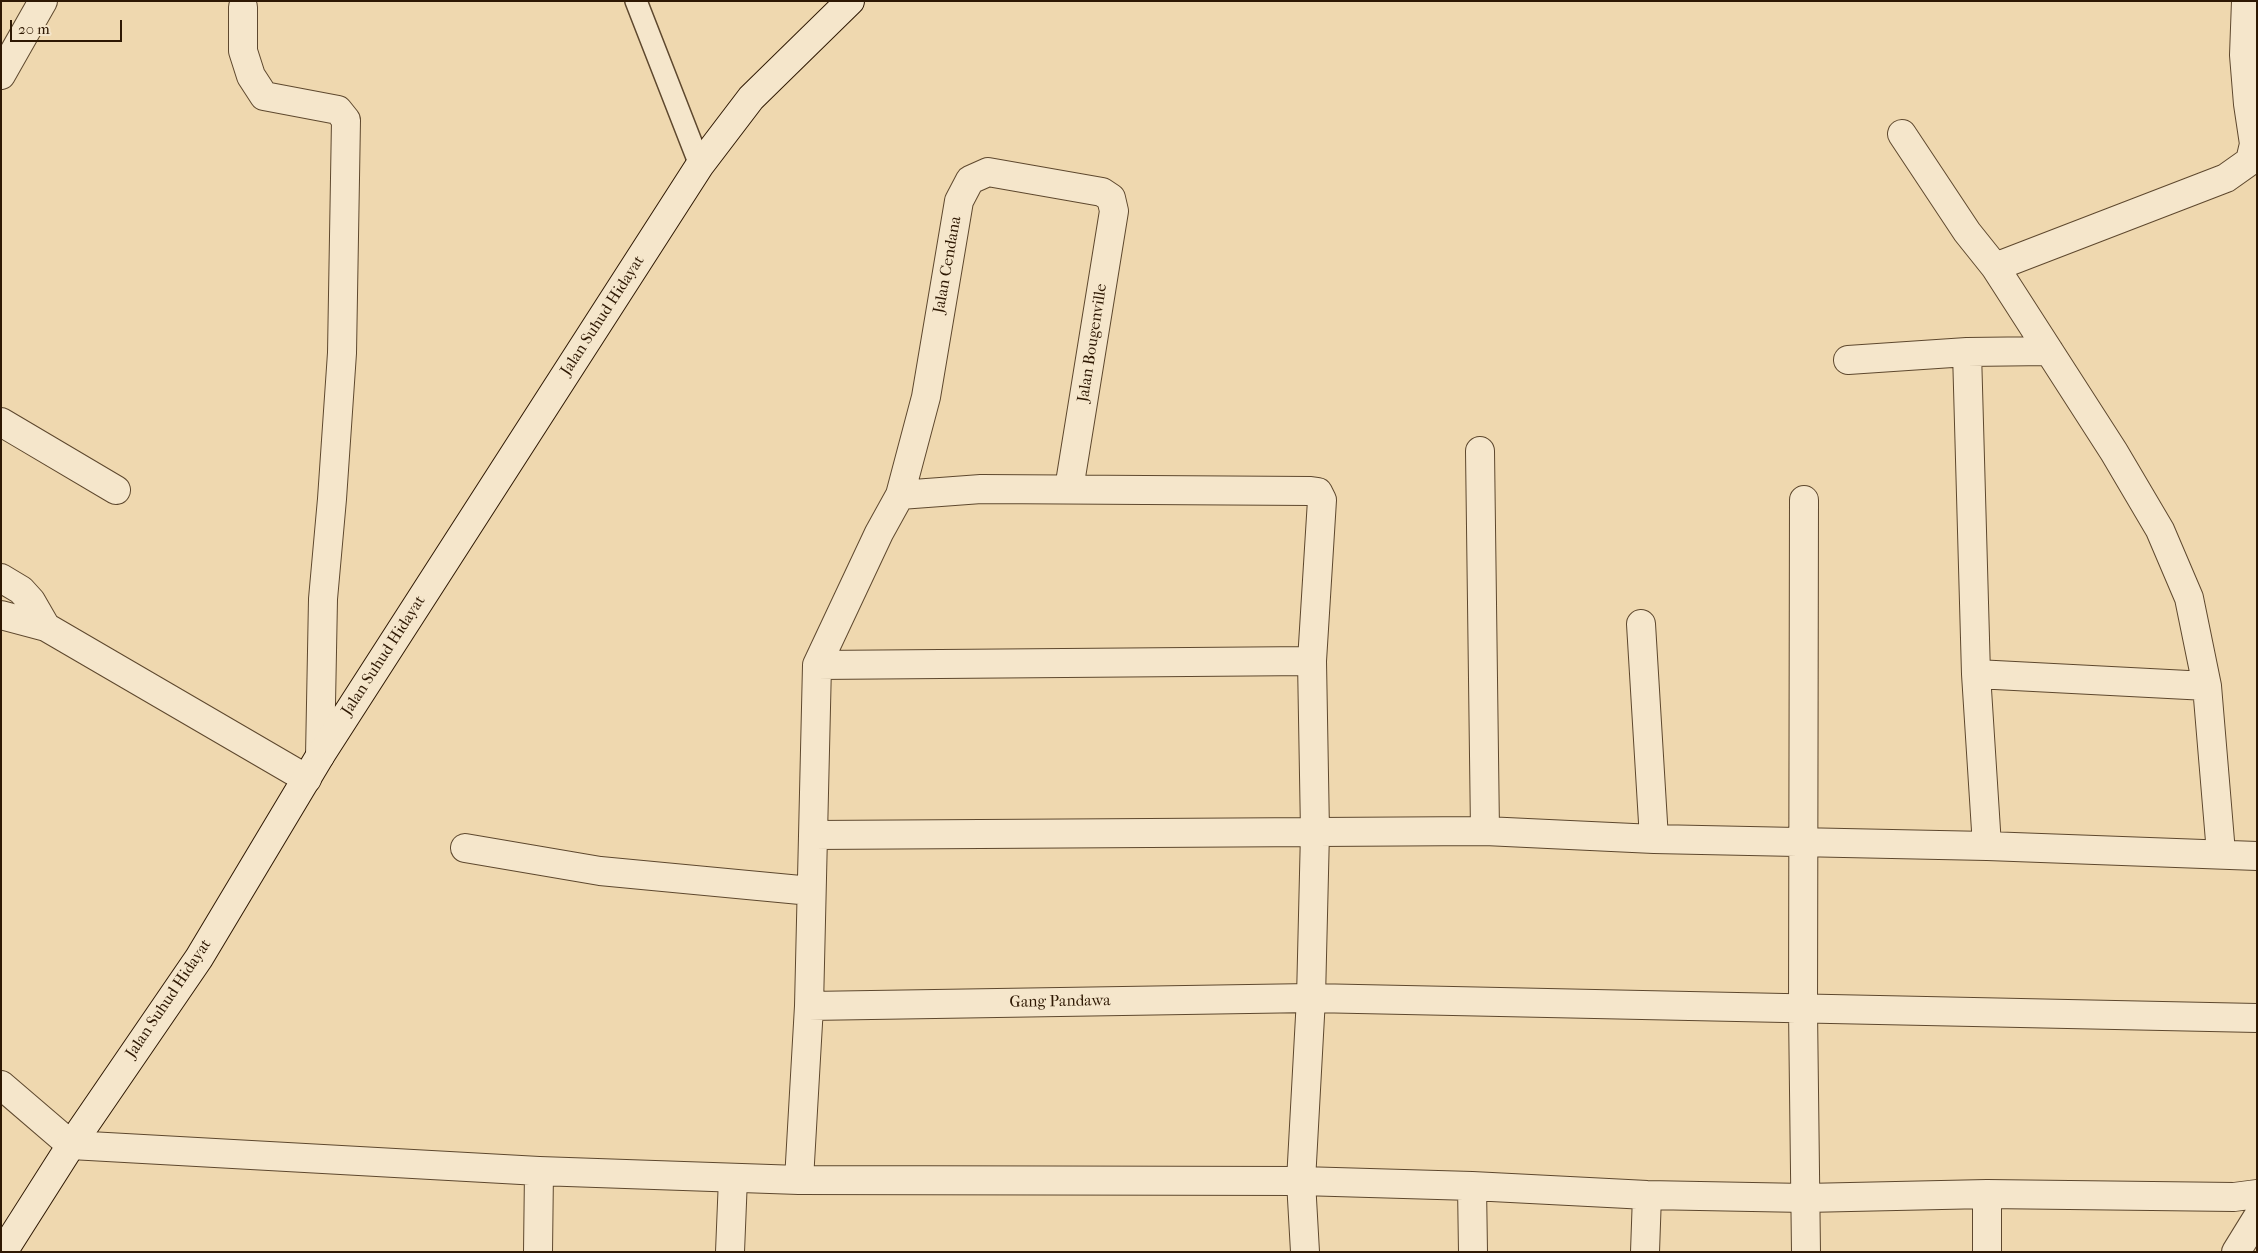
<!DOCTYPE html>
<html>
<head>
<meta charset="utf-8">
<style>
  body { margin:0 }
  #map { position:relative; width:2258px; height:1253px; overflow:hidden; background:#efd8af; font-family:"IM FELL French Canon",serif }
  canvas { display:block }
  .frame { position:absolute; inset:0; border:2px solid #2e1803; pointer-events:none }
  .scale { position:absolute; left:10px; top:20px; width:112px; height:22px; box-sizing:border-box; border:2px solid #2e1803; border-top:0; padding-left:6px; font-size:15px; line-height:18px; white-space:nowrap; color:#2e1803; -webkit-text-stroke:4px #f5e6cb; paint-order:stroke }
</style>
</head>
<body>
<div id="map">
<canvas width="2258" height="1253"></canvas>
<div class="frame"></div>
<div class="scale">20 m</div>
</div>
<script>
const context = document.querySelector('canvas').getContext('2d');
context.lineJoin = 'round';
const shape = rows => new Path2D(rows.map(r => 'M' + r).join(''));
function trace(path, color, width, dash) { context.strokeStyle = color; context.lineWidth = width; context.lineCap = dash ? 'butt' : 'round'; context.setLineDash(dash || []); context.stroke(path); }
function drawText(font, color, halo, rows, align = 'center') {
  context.font = font + ' "IM FELL French Canon",serif'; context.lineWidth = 4; context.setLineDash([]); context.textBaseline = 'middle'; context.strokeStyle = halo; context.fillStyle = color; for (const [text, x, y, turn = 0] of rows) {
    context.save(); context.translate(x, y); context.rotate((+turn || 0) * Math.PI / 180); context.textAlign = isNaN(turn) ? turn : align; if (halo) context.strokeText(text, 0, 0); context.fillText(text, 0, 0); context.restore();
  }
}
const lane = shape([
  [636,1,700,165]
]);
const street = shape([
  [243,7,243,51,251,76,264,96,338,110,346,120,342,353,332,499,323,599,320,756],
  [1,75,43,1],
  [1902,134,1967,232,1995,267,2114,452,2160,530,2189,598,2207,686,2221,853],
  [1995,267,2226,178,2250,161,2254,144,2248,104,2244,55,2246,1],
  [1848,360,1967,352],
  [1,422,116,490],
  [1480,451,1485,831],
  [900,495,926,397,959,201,970,180,988,172,1102,192,1111,198,1114,211,1069,489],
  [1804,500,1803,1010,1806,1252],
  [1,578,21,590,31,601,46,627],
  [1,615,46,627,307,779],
  [1641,624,1654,839],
  [817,665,1312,661],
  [1976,674,2207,686],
  [813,835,1485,831,1654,839,1987,846,2257,856],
  [1987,846,1976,674,1967,352,2049,351],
  [465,848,600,871,811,891],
  [809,1006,1311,998,2257,1018],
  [1,1085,71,1145,539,1171,799,1180,1301,1181,1472,1186,1647,1195,1805,1198,1987,1194,2234,1197,2257,1194],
  [799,1180,809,1006,817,665,879,533,900,495,981,489,1311,491,1318,492,1322,500,1312,661,1315,832,1311,998,1301,1181,1305,1252],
  [1472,1186,1473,1252],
  [1987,1194,1987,1252],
  [538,1252,539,1171],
  [730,1252,733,1178],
  [1645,1252,1647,1195],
  [2236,1252,2257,1218]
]);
const secondary = shape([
  [3,1252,71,1145,199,958,320,756,700,165,751,98,850,1]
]);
const streetNames = [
  ["Jalan Cendana",948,265,-80],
  ["Jalan Suhud Hidayat",603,316,-57],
  ["Jalan Bougenville",1093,343,-81],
  ["Jalan Suhud Hidayat",384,656,-57],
  ["Jalan Suhud Hidayat",169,999,-56],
  ["Gang Pandawa",1060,1002,-1]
];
trace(lane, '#5e482e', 24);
trace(street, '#5e482e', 30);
trace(secondary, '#2e1803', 30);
trace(lane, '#f5e6cb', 21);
trace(street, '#f5e6cb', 28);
trace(secondary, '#f5e6cb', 28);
drawText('16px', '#2e1803', '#f5e6cb', streetNames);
</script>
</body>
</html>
